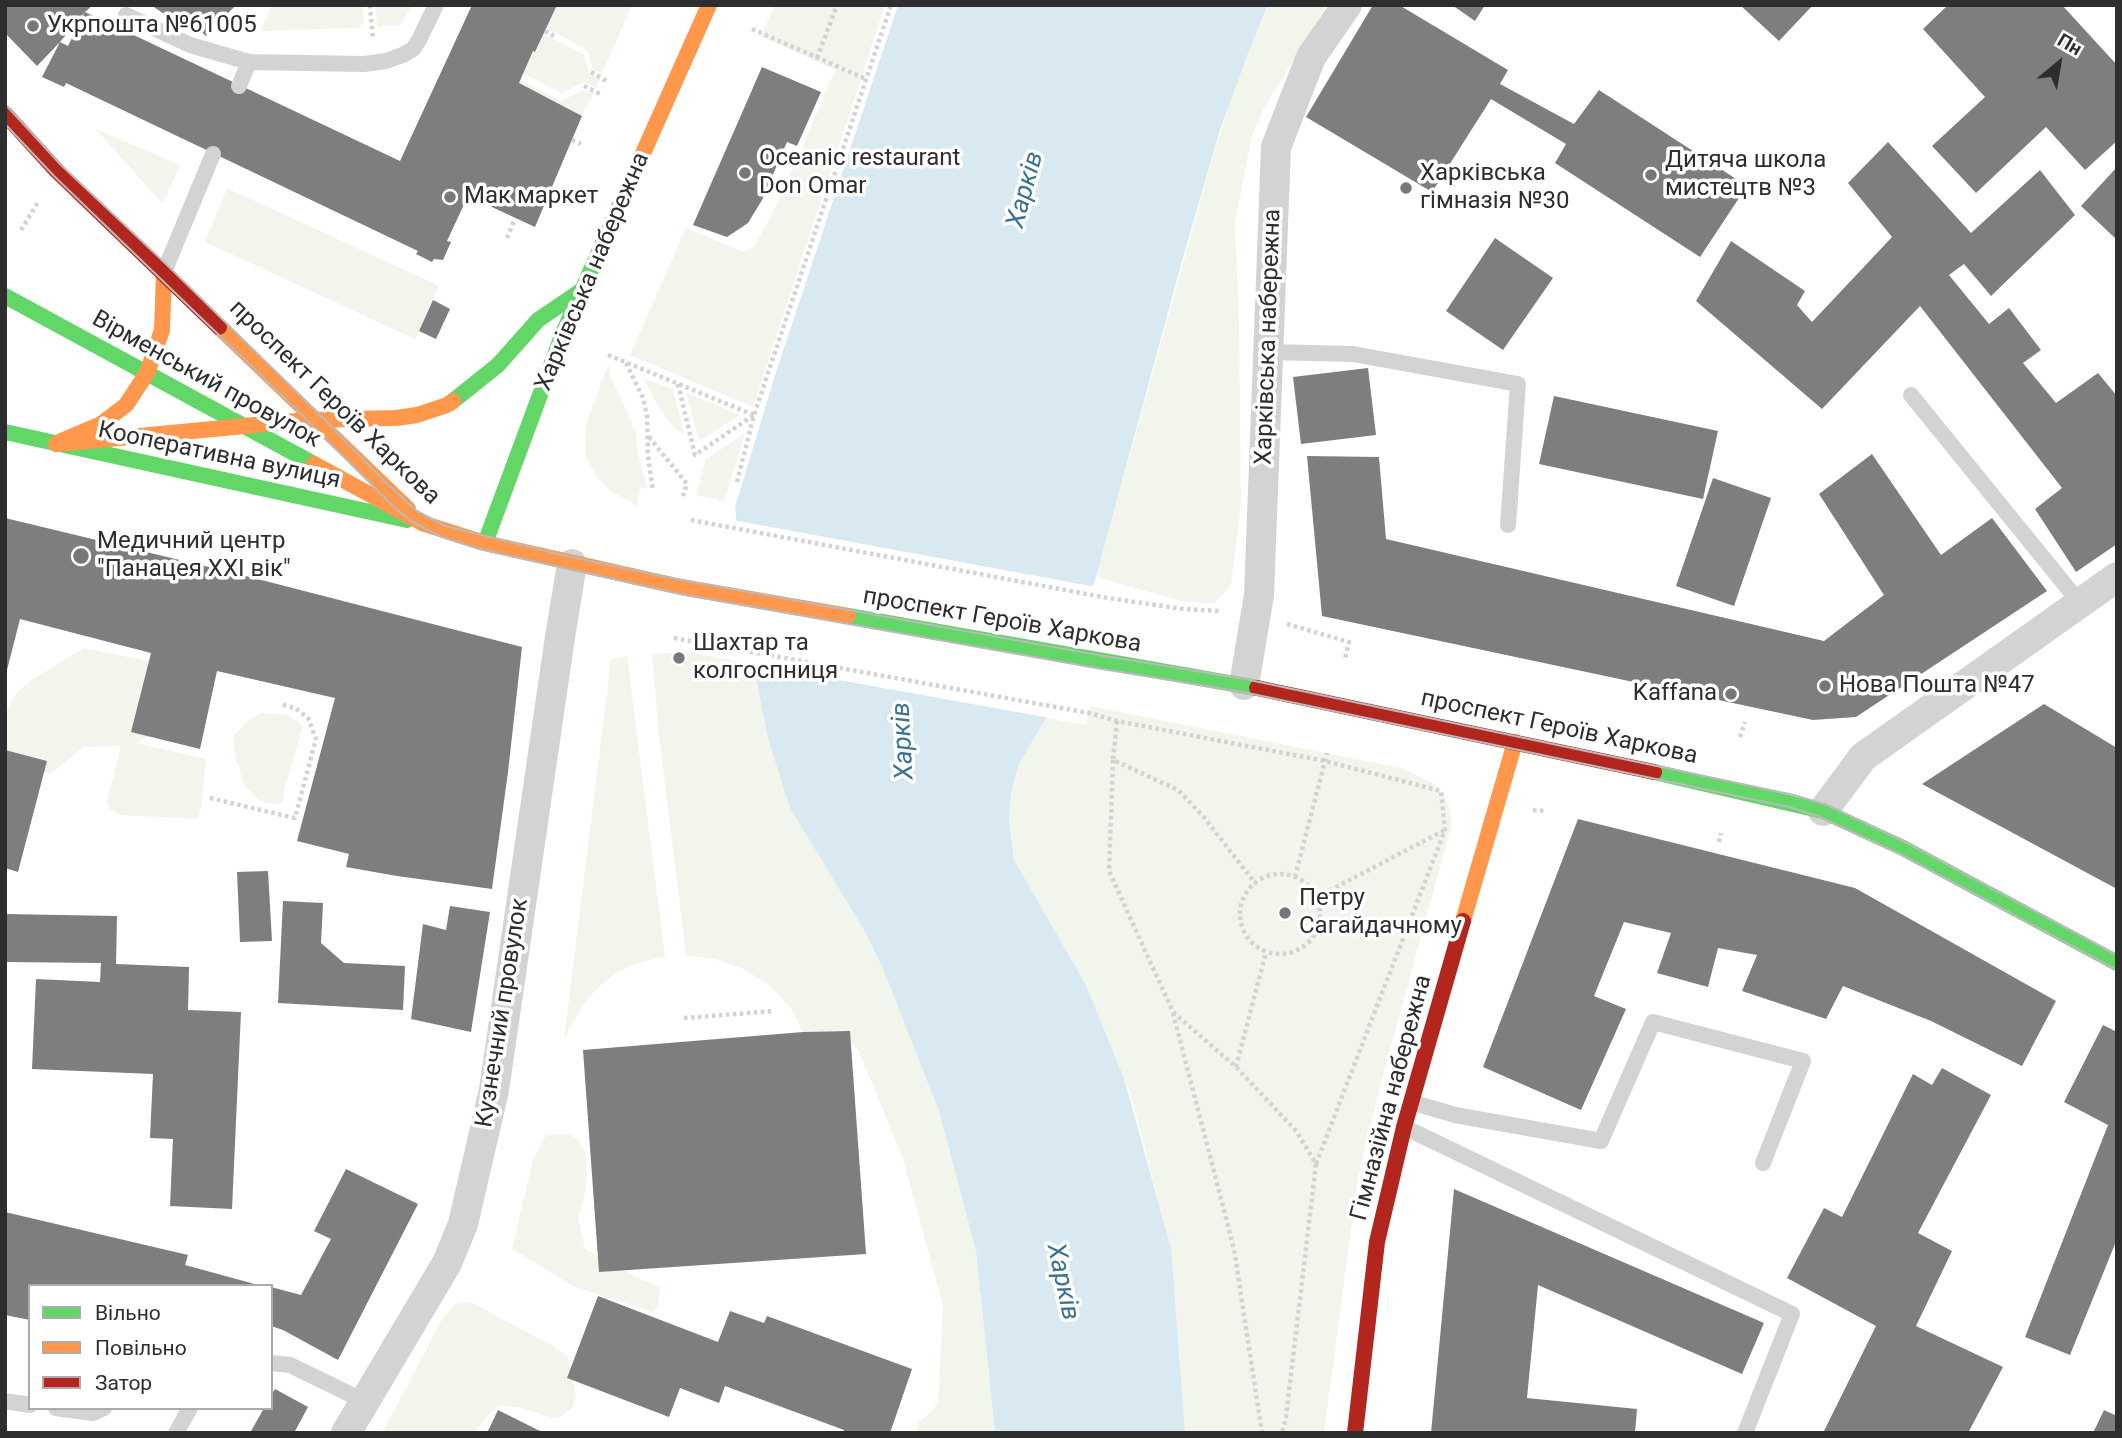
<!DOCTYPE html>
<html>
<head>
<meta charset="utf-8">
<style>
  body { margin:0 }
  #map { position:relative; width:2122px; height:1438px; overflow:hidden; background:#fff; font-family:Roboto,sans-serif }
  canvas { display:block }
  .frame { position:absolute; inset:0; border:7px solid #2e2e2e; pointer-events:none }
  .legend { position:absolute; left:28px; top:1284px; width:245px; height:126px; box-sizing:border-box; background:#fff; border:2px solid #ababab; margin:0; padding:9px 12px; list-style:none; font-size:21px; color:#2e2e2e }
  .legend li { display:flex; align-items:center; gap:14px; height:35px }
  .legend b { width:35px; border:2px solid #ababab }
  .north { position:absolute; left:2024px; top:28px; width:70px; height:70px; -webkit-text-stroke:5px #fff; paint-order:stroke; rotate:30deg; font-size:19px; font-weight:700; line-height:28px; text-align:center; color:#2e2e2e }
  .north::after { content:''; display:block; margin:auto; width:24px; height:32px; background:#2e2e2e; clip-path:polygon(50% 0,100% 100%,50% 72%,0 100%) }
</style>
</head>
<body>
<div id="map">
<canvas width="2122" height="1438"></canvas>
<div class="frame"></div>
<ul class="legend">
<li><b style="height:9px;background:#63d668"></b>Вільно</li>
<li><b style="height:9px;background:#ff974d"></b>Повільно</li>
<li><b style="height:9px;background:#b3261e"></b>Затор</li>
</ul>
<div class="north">Пн</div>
</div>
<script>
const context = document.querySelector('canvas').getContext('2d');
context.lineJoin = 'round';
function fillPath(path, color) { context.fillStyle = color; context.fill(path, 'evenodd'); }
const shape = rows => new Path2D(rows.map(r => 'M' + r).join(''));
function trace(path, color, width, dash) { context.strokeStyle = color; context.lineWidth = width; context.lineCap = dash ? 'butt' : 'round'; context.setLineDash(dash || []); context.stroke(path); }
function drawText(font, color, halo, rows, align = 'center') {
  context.font = font + ' Roboto,sans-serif'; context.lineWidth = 7; context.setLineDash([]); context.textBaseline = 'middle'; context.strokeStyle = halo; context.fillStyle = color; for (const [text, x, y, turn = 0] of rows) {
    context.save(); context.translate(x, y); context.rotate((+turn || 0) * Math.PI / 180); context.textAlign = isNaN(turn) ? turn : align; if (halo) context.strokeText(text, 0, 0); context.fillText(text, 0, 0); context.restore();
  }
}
const green = shape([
  [272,5,362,5,364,23,358,28,261,31],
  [375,5,413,5,400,25,377,27],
  [557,5,632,5,602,74,593,69,587,50,547,28],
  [775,5,885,5,753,407,630,355,686,228,743,252,754,247,772,214,806,139,835,70,761,36],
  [1269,5,1327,5,1263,110,1251,139,1235,223,1239,326,1241,503,1231,585,1214,604,1181,601,1096,577,1209,170,1230,102,1253,41],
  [544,34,584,55,589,74,600,79,596,88,585,82,561,93,523,73,533,51,536,52],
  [521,80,561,101,583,90,593,94,582,116,519,83],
  [96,129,180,165,163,203,159,200],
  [227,188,439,286,415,339,205,242],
  [608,365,611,377,636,433,638,454,648,489,640,487,637,506,611,491,598,479,585,454,586,425],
  [643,378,673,389,684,434,674,428,660,409],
  [686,393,740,415,699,441],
  [745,433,724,501,696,495,706,459],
  [84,648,153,662,154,733,136,743,206,759,201,807,198,819,120,815,110,809,107,801,121,746,83,747,50,774,15,762,5,746,5,716,8,707,17,693,30,681],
  [687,652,752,664,790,808,867,935,883,969,939,1111,976,1251,995,1433,916,1433,919,1421,929,1414,938,1403,943,1305,903,1159,859,1051,839,1031,803,1032,791,1008,770,986,742,968,714,959,686,955,659,735,652,654],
  [627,656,665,956,638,963,617,972,599,987,583,1004,564,1039,611,659],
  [1090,706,1401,768,1436,785,1444,796,1449,807,1452,824,1382,1079,1358,1177,1324,1433,1185,1433,1170,1245,1130,1092,1086,985,1014,860,1009,818,1012,789,1018,766,1046,718,1086,725],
  [261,713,288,715,303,726,284,790,283,802,276,804,266,803,259,800,244,785,240,768,235,759,234,736,246,722],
  [568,1134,577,1139,585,1152,587,1174,584,1199,578,1217,585,1249,641,1280,660,1287,658,1305,653,1312,575,1287,512,1249,533,1160,546,1135],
  [470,1302,551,1345,568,1357,576,1395,573,1407,557,1419,521,1408,500,1405,487,1416,474,1433,381,1433,390,1419,442,1319,455,1304]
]);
const water = shape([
  [898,5,1268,5,1249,51,1220,130,1185,250,1096,577,1046,718,1018,766,1012,789,1009,818,1014,860,1086,985,1124,1078,1171,1248,1185,1433,995,1433,976,1251,939,1111,883,969,867,935,790,808,768,738,749,642,735,507,777,369]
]);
const pier = shape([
  [733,520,1096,587,1050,718,750,664,746,642]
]);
const building = shape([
  [5,5,93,5,85,12,400,161,472,5,557,5,535,52,533,51,519,83,582,116,535,227,468,196,447,241,451,242,443,260,434,259,432,262,416,254,418,251,66,83,64,87,42,77,60,42,37,66,5,33],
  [85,12,68,46,60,42],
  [151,5,236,5,206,36,187,19,180,25],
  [1373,5,1399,5,1508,70,1500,84,1574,124,1599,90,1747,186,1700,257,1555,163,1566,144,1491,99,1432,192,1306,117],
  [1452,5,1485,5,1475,21],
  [1740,5,1813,5,1779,41],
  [1948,5,2062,5,2117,65,2117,141,2085,170,2046,127,1976,193,1932,146,1985,97,1923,29],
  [762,67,821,92,797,146,787,142,762,200,748,223,727,237,693,225],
  [1888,142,1971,233,2040,170,2075,215,1991,296,1964,264,1949,275,1989,324,2009,308,2041,350,2023,363,2056,403,2098,373,2117,396,2117,544,2076,572,2035,509,2062,488,1920,306,1822,409,1696,301,1731,241,1805,291,1797,305,1812,322,1892,237,1848,183],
  [2117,167,2117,240,2081,206],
  [1495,238,1553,278,1503,350,1446,311],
  [433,300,450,309,436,339,419,331],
  [1368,368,1376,435,1301,444,1293,377],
  [1554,396,1718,431,1703,499,1539,464],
  [1872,454,1941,555,1992,518,2047,591,1856,717,1813,720,1322,616,1307,456,1379,457,1386,539,1824,641,1884,595,1819,494],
  [1713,478,1771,498,1734,606,1676,586],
  [5,518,242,575,522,647,508,772,492,889,397,876,346,867,349,854,297,841,335,698,217,671,200,749,131,732,151,653,20,619,5,678],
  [2044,704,2117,748,2117,889,1922,784],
  [5,750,47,761,18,872,5,868],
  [1578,819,1855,888,2056,1001,2022,1066,1931,1021,1843,986,1826,1019,1742,991,1757,955,1718,948,1708,987,1657,973,1671,933,1624,922,1594,996,1626,1009,1581,1110,1483,1067],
  [268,871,272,941,240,942,237,872],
  [283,901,323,903,321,943,344,963,405,966,403,1010,278,1003],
  [450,906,490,912,471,1032,411,1019,423,924,446,930],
  [5,914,117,916,116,964,189,967,188,1010,241,1012,232,1209,170,1206,173,1139,150,1138,153,1074,32,1069,36,979,100,982,101,963,5,962],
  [2103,1025,2117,1032,2117,1239,2070,1355,2025,1337,2108,1125,2064,1102],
  [850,1031,866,1254,599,1272,583,1050,803,1032],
  [1942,1068,1991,1095,1918,1233,1952,1251,1916,1326,2003,1367,1968,1433,1823,1433,1876,1326,1787,1278,1824,1208,1842,1217,1913,1074,1932,1085],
  [346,1169,418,1204,338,1360,283,1330,271,1326,271,1287,301,1295,331,1239,314,1231],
  [1454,1189,1764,1323,1742,1374,1538,1285,1527,1398,1637,1409,1635,1433,1431,1433],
  [5,1212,188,1255,185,1265,262,1286,30,1286,30,1320,5,1315],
  [598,1296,718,1342,730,1311,764,1323,767,1316,912,1369,890,1433,844,1433,844,1430,725,1386,719,1403,680,1388,669,1417,567,1378],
  [275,1389,308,1407,294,1433,250,1433,264,1408,271,1408,271,1395],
  [498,1410,544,1433,487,1433],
  [2104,1410,2117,1416,2117,1433,2093,1433]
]);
const path = shape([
  [370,5,373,39],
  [752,29,866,79],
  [545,31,554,36],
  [817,58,837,5],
  [591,72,608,82],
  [584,86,602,95],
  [572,140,581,144],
  [21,230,38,202],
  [507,238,515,218],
  [608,355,754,415],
  [626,363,643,398,647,415,648,456,653,491],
  [678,384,695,455,754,415],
  [649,437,687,484,683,496],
  [737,482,754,415,891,5],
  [691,520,1108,598,1184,609,1219,611],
  [1287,624,1349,642,1345,659],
  [674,638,1089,713,1117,721,1325,761,1441,791,1445,830,1316,1164],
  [1117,721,1113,760,1178,790,1203,816,1255,883],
  [1740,737,1745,722],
  [1113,760,1109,871,1173,1012,1236,1067,1297,1132,1316,1164,1286,1417,1282,1433],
  [210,798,295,818,316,739,308,718,295,708,280,704],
  [1533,810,1545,811],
  [1719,842,1721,833],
  '1240 914a40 40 0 1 1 80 0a40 40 0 1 1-80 0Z',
  [1295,877,1327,753],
  [1317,897,1445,830],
  [1173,1013,1234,1249,1262,1433],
  [684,1018,774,1011],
  [1236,1067,1266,952]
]);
const lane = shape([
  [126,15,190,45,249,62,364,64,386,61,405,54,413,49,419,40,436,5],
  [239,86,249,62],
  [164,272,213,154],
  [1268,352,1353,354,1518,384,1508,525],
  [1911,395,2079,602],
  [1411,1102,1455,1115,1601,1141,1653,1022,1803,1061,1763,1163],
  [1404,1127,1792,1314,1745,1433],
  [271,1363,290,1365,364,1401],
  [5,1401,30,1405],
  [56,1408,93,1413,104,1408],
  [176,1433,190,1408]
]);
const street = shape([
  [1244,685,1259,595,1276,147,1311,57,1347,5],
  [1823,811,1863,757,2117,577],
  [346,1433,447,1263,463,1224,494,1090,560,637,572,564]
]);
const fast = shape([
  [5,296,314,464],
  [453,401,498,365,538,320,582,290],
  [5,432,407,520],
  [485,543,563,333,640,160],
  [848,616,1257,688],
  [1654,772,1823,811,1903,848,2117,963]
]);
const slow = shape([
  [640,160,709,5],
  [219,327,408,509],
  [61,441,101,424,126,405,147,373,162,330,164,272],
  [56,444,307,420,396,418,417,415,447,405,453,401],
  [314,464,422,523,485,543,681,587,848,616],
  [1463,921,1515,742]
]);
const jam = shape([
  [5,114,57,171,219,327],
  [1257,688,1654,772],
  [1355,1433,1377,1242,1404,1127,1463,921]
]);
const tram = shape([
  [5,104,61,165,167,265,324,419,385,482,417,511,445,526,571,557,682,580,1098,655,1245,679,1794,795,1827,805,1905,842,2117,955],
  [5,124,54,176,307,420,396,509,411,521,439,536,479,549,680,594,1096,668,1243,692,1789,807,1820,817,1900,854,2117,970]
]);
const markers = [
  [33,26,7,"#777"],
  [745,173,7,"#777"],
  [1651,175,7,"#777"],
  [1406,188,7,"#777"],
  [450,197,7,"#777"],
  [81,556,9,"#777"],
  [679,658,7,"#777"],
  [1825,686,7,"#777"],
  [1731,694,7,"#777"],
  [1285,913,7,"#777"]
];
const poiNames = [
  ["Укрпошта №61005",47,26],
  ["Oceanic restaurant",759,159],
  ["Don Omar",759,187],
  ["Дитяча школа",1665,161],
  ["мистецтв №3",1665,189],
  ["Харківська",1420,174],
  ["гімназія №30",1420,202],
  ["Мак маркет",464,197],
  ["Медичний центр",97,542],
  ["\"Панацея XXI вік\"",97,570],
  ["Шахтар та",693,644],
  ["колгоспниця",693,672],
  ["Нова Пошта №47",1839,686],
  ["Kaffana",1717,694,"right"],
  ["Петру",1299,899],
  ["Сагайдачному",1299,927]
];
const streetNames = [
  ["Харківська набережна",593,272,-67],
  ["Харківська набережна",1269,337,-88],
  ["Вірменський провулок",206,380,29],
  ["проспект Героїв Харкова",334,403,44],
  ["Кооперативна вулиця",219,456,12],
  ["проспект Героїв Харкова",1002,621,10],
  ["проспект Героїв Харкова",1559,728,12],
  ["Кузнечний провулок",503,1013,-81],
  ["Гімназійна набережна",1392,1098,-75]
];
const waterNames = [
  ["Харків",1026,190,-75],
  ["Харків",904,741,-93],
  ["Харків",1062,1282,78]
];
fillPath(green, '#f1f5ec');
fillPath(water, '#d8e9f2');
fillPath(pier, '#fff');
fillPath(building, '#7e7e7e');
trace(path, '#d3d3d3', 4.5, [3.5, 3.5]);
trace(lane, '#d3d3d3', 16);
trace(street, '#d3d3d3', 30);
trace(fast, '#63d668', 16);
trace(slow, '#ff974d', 16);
trace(jam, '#b3261e', 16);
trace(tram, '#bababa', 2);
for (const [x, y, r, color] of markers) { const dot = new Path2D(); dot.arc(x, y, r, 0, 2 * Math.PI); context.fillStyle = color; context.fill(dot); trace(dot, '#fff', 2.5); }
drawText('24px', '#2e2e2e', '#fff', poiNames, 'left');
drawText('24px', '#2e2e2e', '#fff', streetNames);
drawText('italic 26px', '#3a7392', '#fff', waterNames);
</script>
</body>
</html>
